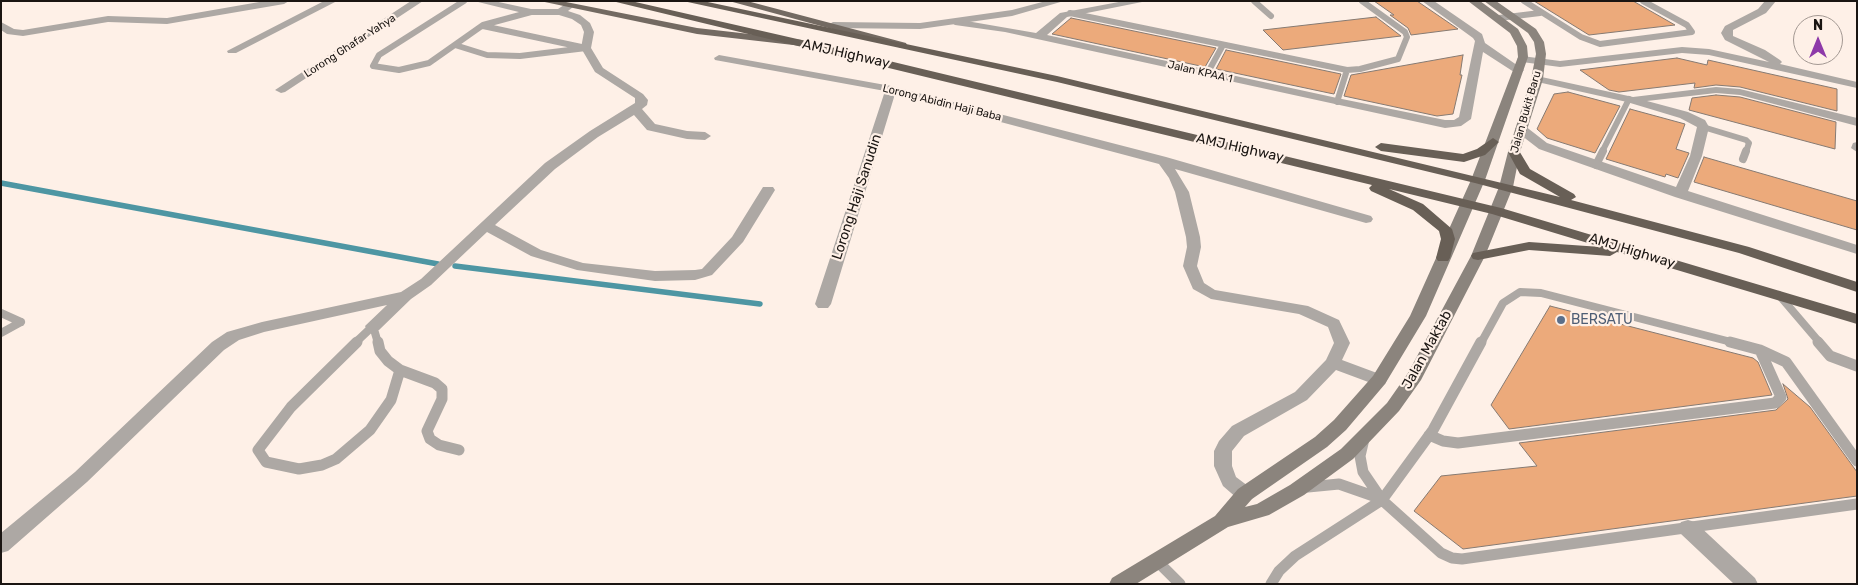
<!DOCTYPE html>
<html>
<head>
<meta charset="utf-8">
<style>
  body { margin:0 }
  #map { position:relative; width:1858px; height:585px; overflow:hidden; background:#fef0e7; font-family:Rubik,sans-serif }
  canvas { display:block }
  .frame { position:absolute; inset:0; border:2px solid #1a1512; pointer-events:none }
  .north { position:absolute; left:1793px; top:15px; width:50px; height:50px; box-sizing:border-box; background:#fef0e7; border:1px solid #a39892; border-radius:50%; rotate:0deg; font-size:14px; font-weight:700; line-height:20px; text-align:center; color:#1a1512 }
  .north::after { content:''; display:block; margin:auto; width:18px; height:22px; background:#8e3aa9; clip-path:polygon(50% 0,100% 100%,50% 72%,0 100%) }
</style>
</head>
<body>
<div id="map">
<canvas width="1858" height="585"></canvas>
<div class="frame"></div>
<div class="north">N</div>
</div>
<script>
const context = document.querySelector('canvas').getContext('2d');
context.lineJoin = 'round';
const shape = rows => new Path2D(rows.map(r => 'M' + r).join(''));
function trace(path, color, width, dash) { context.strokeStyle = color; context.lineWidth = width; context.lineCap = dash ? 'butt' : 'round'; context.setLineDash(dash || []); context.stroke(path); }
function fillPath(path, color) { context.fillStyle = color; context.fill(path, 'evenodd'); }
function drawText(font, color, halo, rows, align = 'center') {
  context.font = font + ' Rubik,sans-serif'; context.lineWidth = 4.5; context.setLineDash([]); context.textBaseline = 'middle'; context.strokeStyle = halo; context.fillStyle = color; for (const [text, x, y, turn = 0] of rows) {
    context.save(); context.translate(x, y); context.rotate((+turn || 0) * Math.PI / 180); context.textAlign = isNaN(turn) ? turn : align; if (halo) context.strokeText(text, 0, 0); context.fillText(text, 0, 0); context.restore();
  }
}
const stream = shape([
  [1,183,438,264],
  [455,266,760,304]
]);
const building = shape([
  [1374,1,1417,1,1458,29,1411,35,1408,28,1390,15,1394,15,1374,1],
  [1534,1,1633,1,1675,25,1589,35,1534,1],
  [1376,17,1401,36,1283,50,1263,30,1376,17],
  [1071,18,1216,48,1205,67,1052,34,1071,18],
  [1226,50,1341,74,1334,94,1329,93,1216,69,1226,50],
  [1463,55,1460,75,1462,75,1453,114,1437,116,1344,96,1351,75,1463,55],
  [1677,58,1707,65,1708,60,1837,89,1837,111,1740,87,1716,85,1694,88,1695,83,1619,92,1609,90,1580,70,1677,58],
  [1568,92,1620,106,1595,153,1547,138,1537,129,1554,94,1568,92],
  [1716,95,1740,97,1836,122,1835,149,1689,110,1692,98,1716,95],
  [1630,109,1685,124,1676,149,1689,153,1678,178,1666,174,1665,177,1606,159,1630,109],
  [1704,157,1857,201,1857,230,1694,182,1704,157],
  [1550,306,1753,358,1758,362,1772,395,1509,429,1491,405,1550,306],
  [1783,384,1810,407,1857,472,1857,496,1463,549,1414,511,1441,476,1537,466,1519,443,1776,410,1788,399,1783,384]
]);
const serviceFar2 = shape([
  [464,1,379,55,373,66,399,70,429,63,483,25,531,12],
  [1254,1,1271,16],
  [1524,1,1581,37,1600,44,1692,32,1687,25,1643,1],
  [1070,13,1347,70,1360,69,1398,59,1407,37,1405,32,1362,1],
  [1499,18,1540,13],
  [455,45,487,55,520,56,586,48,483,26],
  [1207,74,1223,45],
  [1337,102,1347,70],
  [1703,127,1746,140,1749,143,1746,152],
  [1602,152,1629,99]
]);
const serviceFar1 = shape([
  [1743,159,1746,151],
  [1596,165,1603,151],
  [1779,295,1820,343],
  [1,313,21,322],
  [1,333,21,322],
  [355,343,373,326,378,343],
  [1481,343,1503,303,1520,292,1541,293,1735,343]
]);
const service = shape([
  [357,342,291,407,258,450,266,462,299,469,322,465,336,459,370,430,391,400,400,370],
  [378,342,380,351,388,361,400,370],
  [1730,342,1760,350,1786,362,1857,461],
  [1818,342,1830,356,1857,366],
  [400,370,435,383,442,389,442,399,427,431,430,439,439,445,459,450],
  [1429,435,1443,441,1458,443,1775,403,1781,397,1760,350],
  [1364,439,1360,456,1363,472,1382,500,1441,553,1452,558,1462,559,1857,504],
  [1308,487,1339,484,1382,499],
  [1157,561,1180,584],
  [1271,584,1279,571,1295,556,1382,500,1433,430,1481,342]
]);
const minor = shape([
  [265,1,289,1,284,4,167,24,108,22,23,36,7,34,1,30,1,22,14,29,23,30,108,16,167,18,265,1],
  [324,1,337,1,236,53,228,53,227,51,324,1],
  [411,1,423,1,285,92,281,93,275,90,411,1],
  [474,1,494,1,531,9,558,9,564,5,572,5,573,7,568,11,580,15,590,23,594,32,591,48,603,68,643,94,648,100,647,105,642,109,655,124,687,131,705,132,711,136,705,140,687,139,647,130,634,115,598,137,555,169,495,225,541,250,583,263,655,271,695,270,702,269,732,237,763,187,773,187,775,190,743,242,712,275,695,280,655,281,577,270,531,256,487,232,431,285,411,299,379,330,373,331,367,330,365,326,387,305,264,332,239,340,224,350,87,482,8,551,1,553,1,533,75,472,212,342,227,332,262,322,401,292,421,279,545,163,590,131,635,103,635,98,595,72,581,48,584,32,581,25,572,19,559,15,531,15,474,1],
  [1124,1,1147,1,1067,17,1047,35,1337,98,1445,120,1454,120,1459,117,1475,41,1473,38,1422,1,1434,1,1482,34,1485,43,1524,70,1522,72,1514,72,1483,52,1471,119,1461,126,1445,128,1005,32,955,25,950,22,955,19,1036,33,1060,13,1124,1],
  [1765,1,1776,1,1766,13,1733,30,1733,36,1765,50,1780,60,1782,62,1780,64,1857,82,1857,88,1709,55,1682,53,1560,67,1522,62,1517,59,1522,56,1560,61,1682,47,1709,49,1769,62,1725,40,1721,33,1725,26,1758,9,1765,1],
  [719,55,891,86,1166,157,1371,216,1373,219,1371,222,1366,223,1175,169,1189,192,1200,237,1201,247,1197,266,1204,283,1215,290,1308,306,1339,320,1350,343,1342,360,1385,376,1387,380,1385,384,1379,386,1336,370,1307,400,1244,436,1232,451,1232,466,1236,477,1252,489,1254,494,1252,499,1245,501,1238,499,1223,486,1214,466,1214,451,1219,441,1232,426,1295,392,1326,360,1334,343,1328,327,1299,314,1211,299,1193,289,1183,266,1187,247,1186,237,1175,192,1169,178,1159,164,895,94,831,304,828,308,818,308,815,304,885,91,715,60,714,58,719,55],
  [1537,76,1633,97,1716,87,1740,89,1857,118,1857,126,1740,95,1716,93,1647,101,1688,112,1705,120,1709,127,1702,156,1688,191,1857,245,1857,254,1675,197,1539,149,1517,132,1515,129,1517,126,1525,126,1547,143,1676,187,1690,156,1697,127,1680,118,1627,102,1533,81,1533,77,1537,76],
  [1857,142,1857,152,1851,148,1853,143,1857,142],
  [1688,520,1695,522,1755,578,1758,584,1734,584,1681,534,1678,528,1681,522,1688,520]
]);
const tertiary = shape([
  [1046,1,1064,1,1012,16,920,29,833,28,828,25,833,22,920,23,1012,10,1046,1]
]);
const secondary = shape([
  [1468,1,1480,1,1518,29,1527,46,1528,57,1485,180,1426,316,1385,384,1346,430,1327,447,1252,499,1245,507,1257,504,1290,485,1341,449,1387,403,1408,373,1471,256,1499,187,1508,152,1531,79,1536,54,1534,42,1528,33,1484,1,1496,1,1536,29,1544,42,1546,54,1543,79,1520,152,1513,187,1485,256,1421,380,1399,411,1353,459,1304,495,1269,515,1228,527,1136,584,1109,584,1112,578,1215,516,1238,489,1315,437,1334,420,1373,376,1410,316,1471,180,1518,57,1517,46,1510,33,1468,1]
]);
const primary = shape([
  [540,1,561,1,697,28,802,40,807,43,802,46,697,34,540,1],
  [729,1,747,1,906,43,907,45,902,48,729,1]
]);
const trunk = shape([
  [612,1,631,1,806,41,1501,208,1857,314,1857,324,1617,252,1610,256,1529,250,1478,260,1473,259,1471,256,1473,253,1529,242,1601,247,1492,214,1389,189,1423,204,1452,229,1455,239,1450,258,1448,261,1438,261,1436,258,1441,239,1439,231,1413,210,1371,191,1369,188,1372,185,612,1],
  [683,1,703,1,1057,76,1560,197,1520,174,1508,152,1514,148,1518,149,1530,169,1574,194,1576,197,1571,200,1749,247,1857,282,1857,292,1739,253,1475,183,1057,82,683,1],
  [1493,138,1499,142,1485,155,1464,162,1381,151,1375,147,1381,143,1463,154,1477,149,1493,138]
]);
const markers = [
  [1561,320,5,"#5c6f8a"]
];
const farStreetnames = [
  ["Lorong Ghafar Yahya",350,46,-33],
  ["Jalan KPAA 1",1200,72,13],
  ["Lorong Abidin Haji Baba",942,103,14],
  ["Jalan Bukit Baru",1526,112,-74]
];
const streetNames = [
  ["AMJ Highway",846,54,13],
  ["AMJ Highway",1240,148,13],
  ["Lorong Haji Sanudin",857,197,-72],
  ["AMJ Highway",1632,251,17],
  ["Jalan Maktab",1427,350,-61]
];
const serviceNames = [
  ["BERSATU",1571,320]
];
trace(stream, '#4e96a3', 5.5);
fillPath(building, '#ecaa7b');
trace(building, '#867a72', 1);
trace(serviceFar2, '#ada8a4', 6);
trace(serviceFar1, '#ada8a4', 8);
trace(service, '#ada8a4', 11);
fillPath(minor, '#ada8a4');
fillPath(tertiary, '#ada8a4');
fillPath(secondary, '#8b847d');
fillPath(primary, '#736a62');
fillPath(trunk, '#685f56');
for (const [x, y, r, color] of markers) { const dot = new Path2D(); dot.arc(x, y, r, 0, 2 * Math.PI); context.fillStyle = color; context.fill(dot); trace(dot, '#fef0e7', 2); }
drawText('11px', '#1a1512', '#fef0e7', farStreetnames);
drawText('14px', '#1a1512', '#fef0e7', streetNames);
drawText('14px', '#4e5e75', '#fef0e7', serviceNames, 'left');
</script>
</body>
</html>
